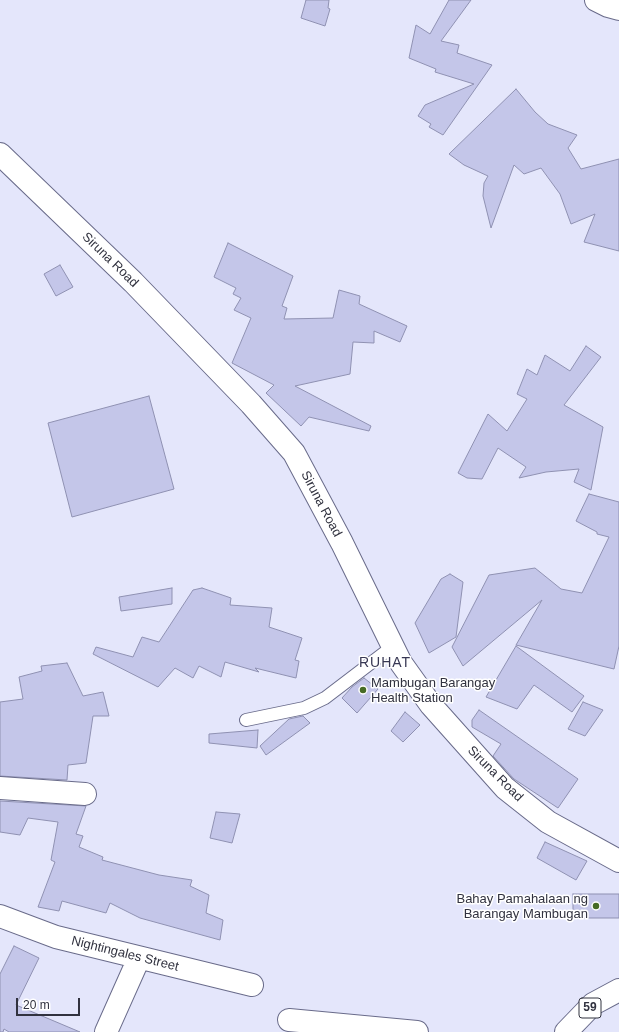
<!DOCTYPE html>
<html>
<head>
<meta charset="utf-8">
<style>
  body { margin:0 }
  #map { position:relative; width:619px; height:1032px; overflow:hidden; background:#e4e6fb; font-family:Arial,sans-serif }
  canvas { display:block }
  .scale { position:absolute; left:16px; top:998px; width:64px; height:18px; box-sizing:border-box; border:2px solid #31323f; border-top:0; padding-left:5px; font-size:12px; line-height:14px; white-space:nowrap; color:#31323f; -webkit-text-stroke:3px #fff; paint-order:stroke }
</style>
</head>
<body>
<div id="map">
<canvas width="619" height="1032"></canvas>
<div class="scale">20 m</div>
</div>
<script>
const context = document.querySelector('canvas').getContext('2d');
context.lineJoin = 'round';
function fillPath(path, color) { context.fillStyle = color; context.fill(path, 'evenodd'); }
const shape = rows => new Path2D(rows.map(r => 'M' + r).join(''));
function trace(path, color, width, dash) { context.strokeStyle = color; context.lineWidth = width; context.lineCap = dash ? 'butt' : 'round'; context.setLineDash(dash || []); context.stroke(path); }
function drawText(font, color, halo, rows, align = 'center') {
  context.font = font + ' Arial,sans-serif'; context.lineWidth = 3; context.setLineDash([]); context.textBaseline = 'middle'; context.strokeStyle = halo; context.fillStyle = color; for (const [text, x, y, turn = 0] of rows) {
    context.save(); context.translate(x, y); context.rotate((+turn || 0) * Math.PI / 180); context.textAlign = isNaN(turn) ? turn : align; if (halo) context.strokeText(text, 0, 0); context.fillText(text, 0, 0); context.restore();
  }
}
const building = shape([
  [306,0,329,0,328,8,330,9,325,26,301,18,306,0],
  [449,0,471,0,441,41,459,45,457,53,492,65,443,135,429,127,431,124,418,116,425,105,474,84,435,72,436,69,409,58,416,25,430,34,449,0],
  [516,89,535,112,548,124,577,135,568,148,581,169,619,159,619,251,584,242,595,214,571,224,560,194,541,168,524,174,514,165,491,228,483,196,484,183,488,176,464,165,449,154,516,89],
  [228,243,293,276,282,306,287,308,284,319,333,318,339,290,360,296,359,304,407,326,400,342,374,331,374,343,353,342,350,374,295,386,371,426,369,431,309,417,301,426,266,393,274,385,232,363,251,318,234,310,241,298,233,294,236,288,214,277,228,243],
  [60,265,73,287,56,296,44,274,60,265],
  [586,346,601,357,564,405,603,427,591,490,574,482,579,469,546,472,519,478,526,467,498,448,482,479,467,478,458,473,488,414,507,431,527,399,517,394,527,369,537,375,545,355,570,371,586,346],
  [149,396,174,489,72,517,48,423,149,396],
  [589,494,619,502,619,646,614,669,516,645,542,600,463,666,452,647,489,575,535,568,561,589,582,593,609,537,597,534,597,532,576,521,589,494],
  [450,574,463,582,456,637,429,653,415,623,441,579,450,574],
  [172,588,172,604,121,611,119,597,172,588],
  [202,588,231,598,230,605,272,608,269,627,302,638,295,660,299,661,296,678,255,668,259,672,225,662,221,677,199,666,193,678,175,668,158,687,93,654,96,647,133,657,142,637,159,642,193,590,202,588],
  [516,646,584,696,572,712,534,685,517,709,486,697,516,646],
  [67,663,83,696,103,692,109,716,93,716,86,763,68,765,67,780,0,776,0,702,23,699,19,677,42,671,41,666,67,663],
  [364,678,378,689,357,713,342,698,352,687,364,678],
  [583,702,603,710,585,736,568,729,583,702],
  [479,710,578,779,558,808,514,779,493,756,501,744,472,727,472,720,479,710],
  [405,712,420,725,403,742,391,731,405,712],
  [303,716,310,723,266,755,260,746,289,719,303,716],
  [258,730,257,748,209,743,209,734,258,730],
  [0,801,86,806,76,834,83,836,79,847,103,857,102,860,159,875,192,880,190,886,209,895,206,913,223,920,220,940,140,918,110,903,106,913,62,901,59,911,38,907,55,862,51,860,58,822,28,818,20,835,0,832,0,801],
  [216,812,240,814,232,843,210,838,216,812],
  [545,842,587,861,576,880,537,858,545,842],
  [573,894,619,894,619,918,573,918,573,894],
  [14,946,39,958,16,1005,80,1032,9,1032,4,1029,3,1032,0,1032,0,974,14,946]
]);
const service = shape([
  [246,720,304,708,325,698,388,650]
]);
const minor = shape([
  [596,0,608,6,619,9],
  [0,788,85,794],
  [0,916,56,937,252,985],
  [289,1020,417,1032],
  [106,1032,139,958]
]);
const tertiary = shape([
  [0,154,133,282,251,404,294,453,342,543,401,663,431,705,505,788,548,822,619,861]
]);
const primary = shape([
  [566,1032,593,1004,619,990]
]);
const markers = [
  [363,690,4,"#466b25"],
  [596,906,4,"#466b25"]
];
const shields = [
  [590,1008,22]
];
const shieldNames = [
  ["59",590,1008]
];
const streetNames = [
  ["Siruna Road",110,260,44],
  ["Siruna Road",321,504,62],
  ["Siruna Road",495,774,45],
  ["Nightingales Street",125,954,14]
];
const poiNames = [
  ["Mambugan Barangay",371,683],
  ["Health Station",371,698],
  ["Bahay Pamahalaan ng",588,899,"right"],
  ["Barangay Mambugan",588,914,"right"]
];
const neighbourhoodNames = [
  ["RUHAT",385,663]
];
fillPath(building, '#c4c6e9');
trace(building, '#8f91b2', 1);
trace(service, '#696b8a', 14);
trace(minor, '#696b8a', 24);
trace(tertiary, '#696b8a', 24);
trace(primary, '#696b8a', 24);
trace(service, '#fff', 12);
trace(minor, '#fff', 22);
trace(tertiary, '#fff', 22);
trace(primary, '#fff', 22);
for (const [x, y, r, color] of markers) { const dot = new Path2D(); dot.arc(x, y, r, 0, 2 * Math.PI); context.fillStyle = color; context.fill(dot); trace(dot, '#fff', 1.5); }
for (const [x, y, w] of shields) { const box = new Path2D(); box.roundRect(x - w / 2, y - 10, w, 20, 3); context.fillStyle = '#fff'; context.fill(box); trace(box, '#31323f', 1); }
drawText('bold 12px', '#31323f', null, shieldNames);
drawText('13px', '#31323f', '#fff', streetNames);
drawText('13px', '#31323f', '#fff', poiNames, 'left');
context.letterSpacing = '1px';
drawText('14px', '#373753', '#fff', neighbourhoodNames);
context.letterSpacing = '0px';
</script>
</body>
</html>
